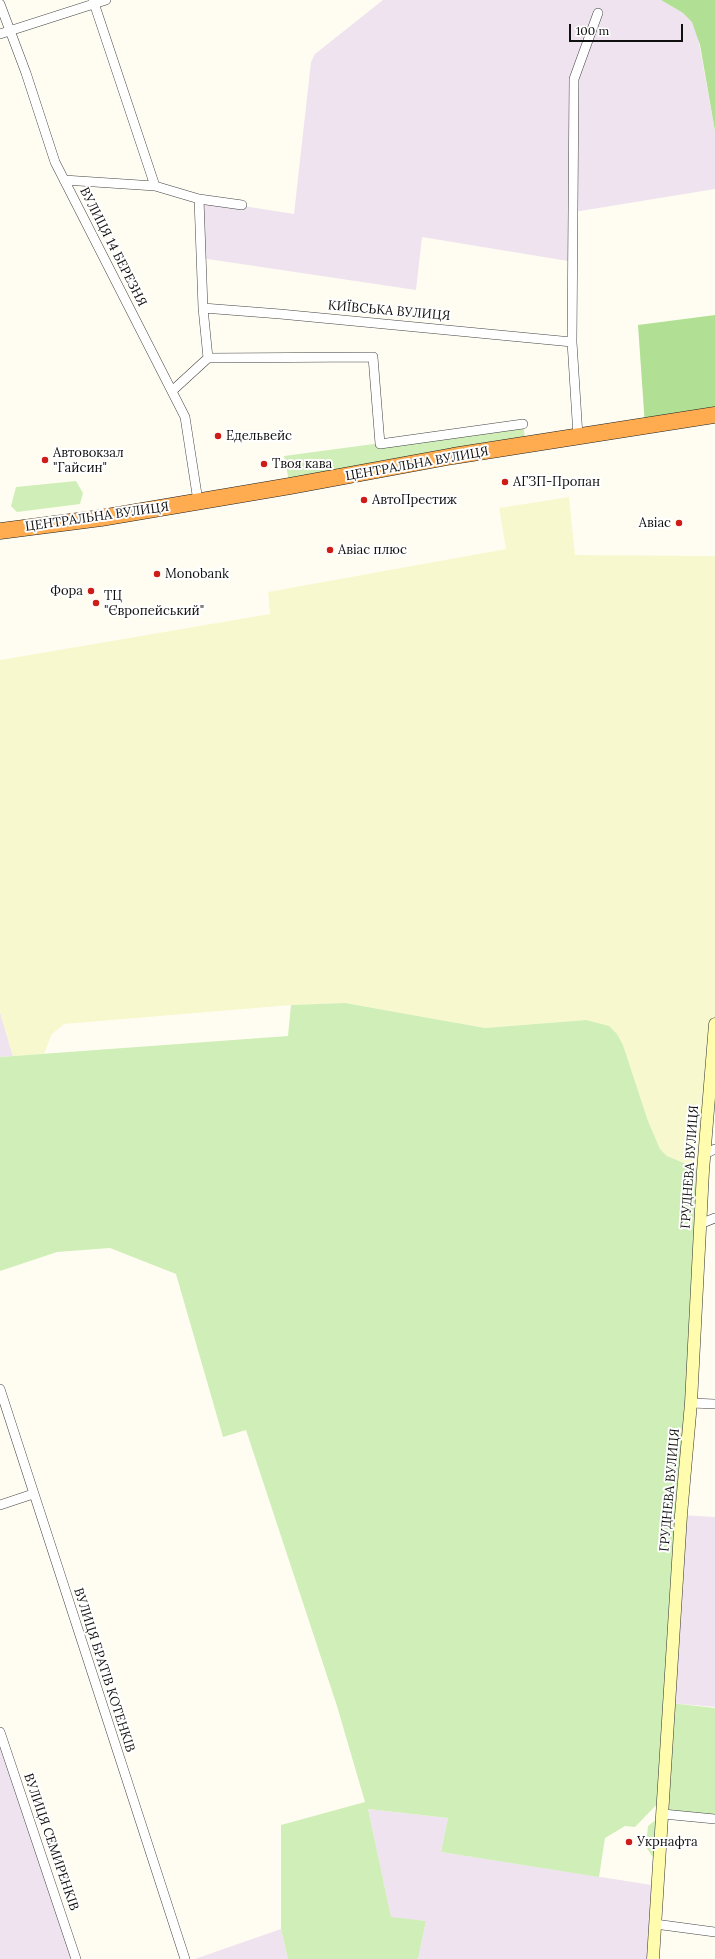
<!DOCTYPE html>
<html>
<head>
<meta charset="utf-8">
<style>
  body { margin:0 }
  #map { position:relative; width:715px; height:1959px; overflow:hidden; background:#fffdf2; font-family:Lora,serif }
  canvas { display:block }
  .scale { position:absolute; left:569px; top:24px; width:114px; height:18px; box-sizing:border-box; border:2px solid #101010; border-top:0; padding-left:5px; font-size:12px; line-height:14px; white-space:nowrap; color:#101010; -webkit-text-stroke:3px #fff; paint-order:stroke }
</style>
</head>
<body>
<div id="map">
<canvas width="715" height="1959"></canvas>
<div class="scale">100 m</div>
</div>
<script>
const context = document.querySelector('canvas').getContext('2d');
context.lineJoin = 'round';
function fillPath(path, color) { context.fillStyle = color; context.fill(path, 'evenodd'); }
const shape = rows => new Path2D(rows.map(r => 'M' + r).join(''));
function trace(path, color, width, dash) { context.strokeStyle = color; context.lineWidth = width; context.lineCap = dash ? 'butt' : 'round'; context.setLineDash(dash || []); context.stroke(path); }
function drawText(font, color, halo, rows, align = 'center') {
  context.font = font + ' Lora,serif'; context.lineWidth = 4; context.setLineDash([]); context.textBaseline = 'middle'; context.strokeStyle = halo; context.fillStyle = color; for (const [text, x, y, turn = 0] of rows) {
    context.save(); context.translate(x, y); context.rotate((+turn || 0) * Math.PI / 180); context.textAlign = isNaN(turn) ? turn : align; if (halo) context.strokeText(text, 0, 0); context.fillText(text, 0, 0); context.restore();
  }
}
const industrial = shape([
  [383,0,661,0,683,13,692,21,697,32,715,131,715,189,574,212,574,262,422,237,416,290,201,258,199,199,294,214,311,62,315,54],
  [0,1012,13,1056,0,1057],
  [681,1515,715,1517,715,1707,670,1703],
  [0,1732,76,1959,0,1959],
  [368,1809,448,1818,441,1852,658,1886,653,1959,418,1959,426,1921,391,1918],
  [281,1929,288,1959,195,1959]
]);
const farmland = shape([
  [569,497,575,555,715,556,715,1024,703,1171,667,1156,660,1149,648,1121,623,1045,617,1034,586,1020,485,1028,345,1003,291,1005,64,1024,52,1034,44,1054,13,1056,0,1012,0,660,270,614,268,592,506,549,499,508]
]);
const green = shape([
  [523,424,526,444,290,486,284,456],
  [76,481,83,493,80,504,17,512,11,506,16,487],
  [345,1003,485,1028,586,1020,609,1026,617,1034,623,1045,648,1121,660,1149,667,1156,703,1171,670,1703,715,1708,715,1819,663,1814,663,1798,635,1827,625,1826,605,1838,599,1877,441,1852,448,1818,368,1809,391,1917,426,1921,418,1959,288,1959,281,1929,281,1825,365,1802,337,1706,246,1430,223,1437,176,1274,110,1248,57,1252,0,1271,0,1057,288,1036,291,1005],
  [657,1819,654,1859,646,1847,648,1826]
]);
const forest = shape([
  [661,0,715,0,715,131,700,45,692,22,683,13],
  [715,315,715,415,645,426,638,325]
]);
const street = shape([
  [93,0,155,186],
  [0,4,26,73,55,162,185,417,198,501],
  [0,34,106,0],
  [64,180,155,186,199,199,242,205],
  [199,199,203,308,208,358],
  [203,308,280,314,572,342],
  [172,391,208,358,373,357,380,444,523,424],
  [578,436,572,342,574,79,598,13],
  [705,1154,715,1149],
  [700,1224,715,1218],
  [0,1389,185,1959],
  [691,1403,715,1404],
  [0,1505,33,1494],
  [0,1732,76,1959],
  [663,1814,715,1819],
  [655,1924,715,1932]
]);
const secondary = shape([
  [653,1959,681,1515,691,1403,703,1171,715,1024]
]);
const highway = shape([
  [0,531,101,518,290,486,453,456,715,415]
]);
const markers = [
  [218,436,4,"#ce1d19"],
  [45,460,4,"#ce1d19"],
  [264,464,4,"#ce1d19"],
  [505,482,4,"#ce1d19"],
  [364,500,4,"#ce1d19"],
  [679,523,4,"#ce1d19"],
  [330,550,4,"#ce1d19"],
  [157,574,4,"#ce1d19"],
  [91,591,4,"#ce1d19"],
  [96,603,4,"#ce1d19"],
  [629,1842,4,"#ce1d19"]
];
const streetNames = [
  ["ВУЛИЦЯ 14 БЕРЕЗНЯ",113,247,63],
  ["КИЇВСЬКА ВУЛИЦЯ",389,311,5],
  ["ЦЕНТРАЛЬНА ВУЛИЦЯ",417,464,-10],
  ["ЦЕНТРАЛЬНА ВУЛИЦЯ",97,517,-8],
  ["ГРУДНЕВА ВУЛИЦЯ",690,1167,-86],
  ["ГРУДНЕВА ВУЛИЦЯ",670,1490,-85],
  ["ВУЛИЦЯ БРАТІВ КОТЕНКІВ",104,1670,72],
  ["ВУЛИЦЯ СЕМИРЕНКІВ",51,1842,71]
];
const poiNames = [
  ["Едельвейс",226,436],
  ["Автовокзал",53,453],
  ["\"Гайсин\"",53,468],
  ["Твоя кава",272,464],
  ["АГЗП-Пропан",513,482],
  ["АвтоПрестиж",372,500],
  ["Авіас",671,523,"right"],
  ["Авіас плюс",338,550],
  ["Monobank",165,574],
  ["Фора",83,591,"right"],
  ["ТЦ",104,596],
  ["\"Європейський\"",104,611],
  ["Укрнафта",637,1842]
];
fillPath(industrial, '#eee3ef');
fillPath(farmland, '#f8f8cf');
fillPath(green, '#d0eeb7');
fillPath(forest, '#b1e095');
trace(street, '#434343', 10);
trace(secondary, '#323232', 13);
trace(highway, '#212121', 17);
trace(street, '#fff', 9);
trace(secondary, '#fffcad', 12);
trace(highway, '#ffac50', 16);
for (const [x, y, r, color] of markers) { const dot = new Path2D(); dot.arc(x, y, r, 0, 2 * Math.PI); context.fillStyle = color; context.fill(dot); trace(dot, '#fff', 1.5); }
drawText('13px', '#101010', '#fff', streetNames);
drawText('13px', '#101010', '#fff', poiNames, 'left');
</script>
</body>
</html>
